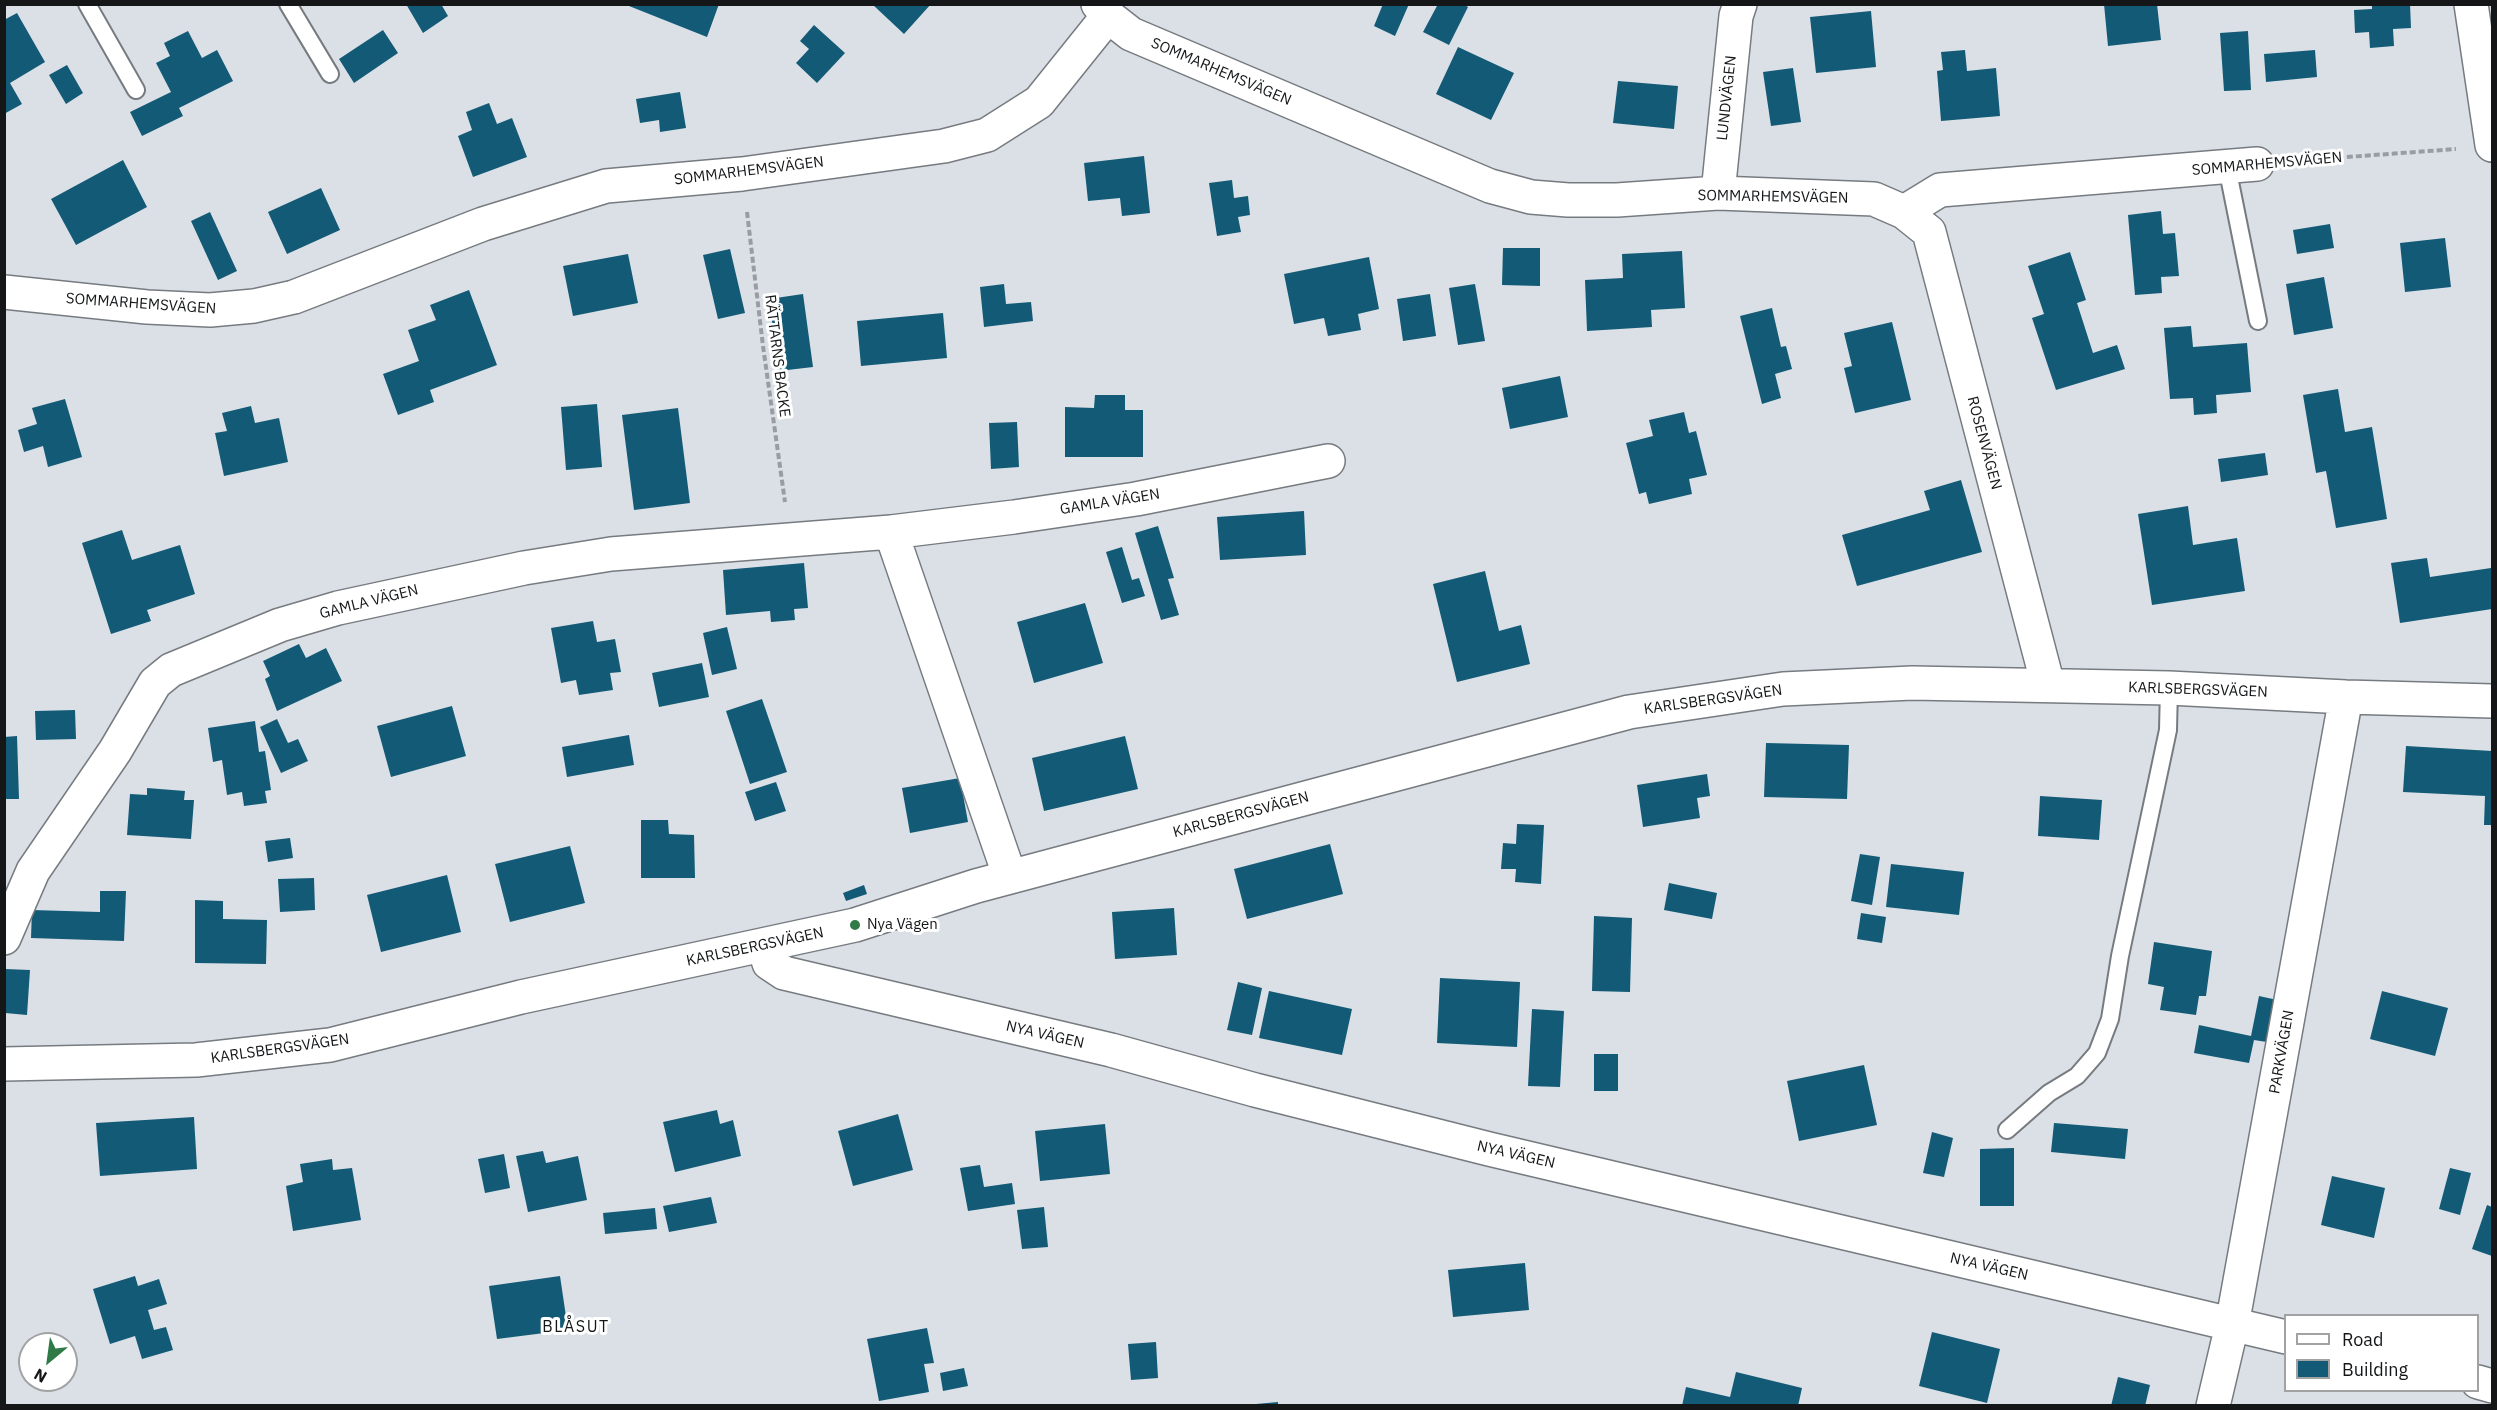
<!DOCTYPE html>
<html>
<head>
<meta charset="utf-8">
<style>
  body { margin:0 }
  #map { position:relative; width:2497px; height:1410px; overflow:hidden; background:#dbe0e6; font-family:"IBM Plex Sans",sans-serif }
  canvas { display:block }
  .frame { position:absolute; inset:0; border:6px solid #141618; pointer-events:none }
  .legend { position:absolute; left:2284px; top:1314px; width:195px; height:78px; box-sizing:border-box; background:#fff; border:2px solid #a1a2a3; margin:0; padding:8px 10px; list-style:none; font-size:18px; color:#141618 }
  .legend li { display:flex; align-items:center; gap:12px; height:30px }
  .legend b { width:30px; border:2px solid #a1a2a3 }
  .north { position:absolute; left:18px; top:1332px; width:60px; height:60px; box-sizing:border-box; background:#fff; border:2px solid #a1a2a3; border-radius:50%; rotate:209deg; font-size:16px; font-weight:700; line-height:24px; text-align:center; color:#141618 }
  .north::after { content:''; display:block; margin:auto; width:21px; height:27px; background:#307a48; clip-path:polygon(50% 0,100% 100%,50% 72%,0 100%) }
</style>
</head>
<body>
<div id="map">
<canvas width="2497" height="1410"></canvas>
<div class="frame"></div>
<ul class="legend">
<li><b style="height:8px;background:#fff"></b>Road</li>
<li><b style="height:16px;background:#135a76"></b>Building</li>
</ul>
<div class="north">N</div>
</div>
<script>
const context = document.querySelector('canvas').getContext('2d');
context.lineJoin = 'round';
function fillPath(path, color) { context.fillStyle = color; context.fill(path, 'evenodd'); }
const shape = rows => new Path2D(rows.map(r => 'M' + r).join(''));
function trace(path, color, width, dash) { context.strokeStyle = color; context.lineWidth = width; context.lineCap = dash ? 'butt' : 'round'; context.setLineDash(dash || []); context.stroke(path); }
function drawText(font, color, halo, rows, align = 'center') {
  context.font = font + ' "IBM Plex Sans",sans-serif'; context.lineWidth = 6; context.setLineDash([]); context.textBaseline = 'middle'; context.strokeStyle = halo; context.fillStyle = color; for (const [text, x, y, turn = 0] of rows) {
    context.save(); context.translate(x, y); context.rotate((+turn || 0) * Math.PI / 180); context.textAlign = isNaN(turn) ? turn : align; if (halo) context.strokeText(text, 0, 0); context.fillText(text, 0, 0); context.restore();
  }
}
const building = shape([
  [406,4,441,4,448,16,423,33],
  [624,4,719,4,707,37],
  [872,4,931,4,904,34],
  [1383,4,1409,4,1395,36,1374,26],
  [1438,4,1463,4,1468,7,1449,45,1423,32],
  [2104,4,2157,4,2161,40,2108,46],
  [2372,4,2410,4,2411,28,2393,29,2394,46,2370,48,2369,32,2355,33,2354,10,2372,9],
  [1871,11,1876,67,1816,73,1810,17],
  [17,13,45,62,10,83,22,104,4,114,4,20],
  [814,25,845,53,817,83,796,63,809,49,800,41],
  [383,30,398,53,354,83,339,59],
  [188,31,202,58,217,50,233,81,179,108,183,116,142,136,130,112,171,92,156,63,170,56,164,43],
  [2248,31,2251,90,2224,91,2220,33],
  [1458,47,1514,73,1491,120,1436,94],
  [1965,50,1967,71,1996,68,2000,116,1941,121,1937,71,1943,70,1941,52],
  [2315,50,2317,77,2266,82,2264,54],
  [67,65,83,93,66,104,49,75],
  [1793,68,1801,122,1771,126,1763,72],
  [1618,81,1678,86,1674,129,1613,123],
  [680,92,686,128,660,132,659,120,640,123,636,99],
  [489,103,497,124,512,118,527,157,473,177,458,136,472,130,466,112],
  [1144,156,1150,213,1122,216,1120,198,1088,201,1084,163],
  [123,160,147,207,76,245,51,199],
  [1232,180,1234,198,1248,196,1250,215,1238,217,1241,232,1217,236,1209,183],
  [321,188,340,230,287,254,268,212],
  [2161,211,2163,234,2175,233,2179,276,2161,277,2162,293,2135,295,2128,215],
  [210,212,237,271,218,280,191,221],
  [2330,224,2334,248,2297,254,2293,230],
  [2445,238,2451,287,2405,292,2400,243],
  [1503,248,1540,248,1540,286,1502,285],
  [730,249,745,313,718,319,703,255],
  [1682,251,1685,308,1651,310,1652,327,1587,331,1585,280,1623,278,1622,254],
  [2070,252,2086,300,2077,303,2093,353,2117,345,2125,369,2056,390,2032,318,2044,314,2028,266],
  [628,254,638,303,573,316,563,266],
  [1369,257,1379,309,1358,314,1361,330,1328,336,1324,318,1294,324,1284,274],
  [2324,277,2333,328,2294,335,2286,284],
  [1004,284,1006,304,1031,302,1033,321,984,327,980,287],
  [1475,284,1485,341,1458,345,1449,288],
  [469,290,497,365,430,390,434,402,398,415,383,374,419,361,408,330,436,320,430,305],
  [803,294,813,367,779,371,769,299],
  [1430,294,1436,336,1403,341,1397,299],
  [1772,308,1781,347,1786,346,1792,369,1775,374,1781,398,1762,404,1740,316],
  [943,313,947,358,861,366,857,321],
  [1892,322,1911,400,1855,413,1844,368,1852,366,1844,333],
  [2191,326,2193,347,2247,343,2251,392,2216,395,2217,413,2194,415,2193,398,2170,399,2164,328],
  [1560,376,1568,417,1510,429,1502,388],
  [2338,389,2345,432,2372,427,2387,519,2336,528,2326,471,2316,473,2303,395],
  [1095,395,1125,395,1125,410,1143,410,1143,457,1065,457,1065,407,1094,408],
  [65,399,82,457,48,467,43,446,24,452,18,430,37,424,32,408],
  [597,404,602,467,566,470,561,407],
  [251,406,255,423,279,418,288,462,224,476,215,433,227,431,222,413],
  [678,408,690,503,634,510,622,415],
  [1684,412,1689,433,1696,431,1707,475,1689,479,1692,494,1649,504,1646,492,1639,494,1626,443,1653,436,1649,420],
  [1017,422,1019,467,991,469,989,423],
  [2265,453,2268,475,2221,482,2218,459],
  [1961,480,1982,552,1857,586,1842,535,1930,510,1924,491],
  [2188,506,2193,545,2237,538,2245,591,2152,605,2138,514],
  [1304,511,1306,555,1220,560,1217,517],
  [1158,526,1174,578,1168,579,1179,615,1161,620,1135,533],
  [122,530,132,560,180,545,195,594,147,610,151,621,111,634,82,543],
  [1122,547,1132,580,1139,578,1145,596,1122,603,1106,552],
  [2427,558,2430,577,2491,568,2492,609,2400,623,2391,563],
  [804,563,808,608,794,609,795,620,771,622,770,611,726,615,723,570],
  [1485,571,1499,631,1521,625,1530,664,1457,682,1433,584],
  [1085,603,1103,663,1034,683,1017,622],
  [593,621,597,642,615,639,621,672,610,673,613,690,579,695,576,680,561,683,551,628],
  [727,627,737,669,712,675,703,633],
  [299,644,306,658,326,648,342,681,277,711,265,679,270,676,263,661],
  [702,663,709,697,659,707,652,673],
  [762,699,787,772,750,784,726,711],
  [452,706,466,756,391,777,377,726],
  [75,710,76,739,36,740,35,711],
  [277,719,288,743,298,739,308,761,281,773,260,727],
  [255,721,259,752,265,751,271,790,265,791,267,803,244,806,242,792,227,795,222,760,213,762,208,728],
  [629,735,634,765,567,777,562,747],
  [17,736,19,799,4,799,4,737],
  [1125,736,1138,789,1044,811,1032,758],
  [1766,743,1849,745,1847,799,1764,797],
  [2406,746,2492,751,2492,825,2484,825,2485,796,2403,792],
  [1707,774,1710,796,1697,798,1700,818,1643,827,1637,785],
  [960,778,968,822,910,833,902,788],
  [776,782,786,811,755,821,745,792],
  [147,788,185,791,184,800,194,800,191,839,127,835,130,794,147,795],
  [2040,796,2102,800,2099,840,2038,836],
  [641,820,668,820,669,834,694,835,695,878,641,878],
  [1517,824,1544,825,1541,884,1515,882,1516,869,1501,869,1503,843,1516,844],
  [290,838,293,858,268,862,265,841],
  [1330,844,1343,894,1247,919,1234,869],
  [570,846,585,903,510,922,495,864],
  [1860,854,1880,857,1872,905,1851,901],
  [1891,864,1964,872,1959,915,1886,907],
  [447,875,461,932,381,952,367,895],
  [314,878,315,910,280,912,278,879],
  [1669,883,1717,893,1712,919,1664,910],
  [864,885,867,894,846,901,843,893],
  [100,891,126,891,124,941,31,938,32,910,100,912],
  [195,900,223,901,223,919,267,920,266,964,195,963],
  [1174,908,1177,955,1115,959,1112,912],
  [1861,913,1886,917,1882,943,1857,939],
  [1594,916,1632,918,1630,992,1592,991],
  [2154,942,2212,951,2206,996,2199,996,2196,1015,2160,1010,2164,987,2148,984],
  [5,969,30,970,27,1015,5,1013],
  [1440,978,1520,982,1517,1047,1437,1043],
  [1238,982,1262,988,1252,1035,1227,1030],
  [1269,991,1352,1009,1342,1055,1259,1038],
  [2382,991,2448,1008,2435,1056,2370,1039],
  [2259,996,2282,1001,2273,1043,2254,1040,2249,1063,2194,1053,2199,1025,2251,1036],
  [1532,1009,1564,1011,1560,1087,1528,1086],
  [1594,1054,1618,1054,1618,1091,1594,1091],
  [1864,1065,1877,1125,1799,1141,1787,1081],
  [717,1110,720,1124,733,1120,741,1156,675,1172,663,1122],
  [898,1114,913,1170,853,1186,838,1131],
  [194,1117,197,1169,100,1176,96,1123],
  [2054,1123,2128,1129,2125,1159,2051,1152],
  [1105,1124,1110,1174,1040,1181,1035,1131],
  [1932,1132,1953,1138,1944,1177,1923,1173],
  [2014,1148,2014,1206,1980,1206,1980,1149],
  [543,1151,546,1163,578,1156,587,1200,528,1212,516,1156],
  [504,1154,510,1188,485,1193,478,1159],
  [332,1159,333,1170,352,1168,361,1220,293,1231,286,1186,303,1182,300,1164],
  [980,1165,984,1187,1012,1183,1015,1204,968,1211,960,1168],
  [2450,1168,2471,1173,2460,1215,2439,1209],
  [2332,1176,2385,1188,2374,1238,2321,1225],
  [711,1197,717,1223,669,1232,663,1206],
  [2487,1205,2492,1207,2492,1256,2472,1249],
  [1044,1207,1048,1247,1022,1249,1017,1210],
  [655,1208,657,1229,605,1234,603,1213],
  [1525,1263,1529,1310,1453,1317,1448,1270],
  [135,1276,138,1286,159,1279,167,1304,148,1310,154,1330,166,1327,173,1350,142,1359,135,1336,110,1344,93,1289],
  [560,1276,568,1330,497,1339,489,1286],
  [927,1328,934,1363,924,1364,929,1392,879,1401,867,1339],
  [1932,1332,2000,1349,1987,1403,1919,1386],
  [1156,1342,1158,1378,1131,1380,1128,1344],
  [964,1368,968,1386,943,1391,940,1373],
  [1736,1372,1802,1388,1798,1406,1682,1406,1686,1387,1730,1397],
  [2118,1377,2150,1385,2145,1406,2111,1406],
  [1278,1402,1278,1406,1256,1406,1256,1404]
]);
const path = shape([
  [2293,161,2456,149],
  [747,212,763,346,785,502]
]);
const lane = shape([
  [87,4,136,90],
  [288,4,330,74],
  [2227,167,2258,321],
  [2007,1130,2049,1093,2077,1076,2097,1053,2110,1019,2120,956,2168,730,2169,688]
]);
const street = shape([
  [1098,4,1108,16,1131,34,1490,186,1531,197,1568,200,1617,200,1718,193,1874,199,1904,212,1940,190,2257,164],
  [2471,4,2492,145],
  [1718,193,1736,16,1740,4],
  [1904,212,1929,232,2048,685],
  [4,292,147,307,210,310,254,306,294,297,483,224,606,186,742,174,944,146,987,135,1039,102,1108,16],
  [891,532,1014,517,1136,499,1328,461],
  [4,938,33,871,115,751,155,683,171,670,280,625,338,608,524,568,611,554,891,532,1010,877],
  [764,946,769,963,784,973,1111,1050,1255,1090,1489,1149,2286,1337],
  [4,1064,196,1060,330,1045,521,997,855,925,976,886,1629,712,1783,689,1912,683,2169,688,2346,697,2492,701],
  [2478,1382,2492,1386],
  [2213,1406,2232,1325,2346,697]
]);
const markers = [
  [855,925,6,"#307a48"]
];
const streetNames = [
  ["SOMMARHEMSVÄGEN",1221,72,23],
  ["LUNDVÄGEN",1727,98,-84],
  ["SOMMARHEMSVÄGEN",2267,164,-5],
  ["SOMMARHEMSVÄGEN",749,171,-7],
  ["SOMMARHEMSVÄGEN",1773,197,1],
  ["SOMMARHEMSVÄGEN",141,304,4],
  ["RÄTTARNS BACKE",777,356,83],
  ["ROSENVÄGEN",1984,443,75],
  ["GAMLA VÄGEN",1110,502,-9],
  ["GAMLA VÄGEN",369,602,-14],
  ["KARLSBERGSVÄGEN",2198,690,2],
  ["KARLSBERGSVÄGEN",1713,700,-8],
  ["KARLSBERGSVÄGEN",1241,815,-15],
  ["KARLSBERGSVÄGEN",755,947,-12],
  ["NYA VÄGEN",1045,1035,13],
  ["KARLSBERGSVÄGEN",280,1049,-8],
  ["PARKVÄGEN",2282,1052,-80],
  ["NYA VÄGEN",1516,1155,13],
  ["NYA VÄGEN",1989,1267,13]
];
const poiNames = [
  ["Nya Vägen",867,925]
];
const neighbourhoodNames = [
  ["BLÅSUT",576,1327]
];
fillPath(building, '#135a76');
trace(lane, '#767b80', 20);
trace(street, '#767b80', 36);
trace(path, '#999da2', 4, [6, 3]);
trace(lane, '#fff', 16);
trace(street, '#fff', 33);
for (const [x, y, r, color] of markers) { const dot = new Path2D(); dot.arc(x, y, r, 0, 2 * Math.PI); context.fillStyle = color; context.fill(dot); trace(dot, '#fff', 2); }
drawText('15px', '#141618', '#fff', streetNames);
drawText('15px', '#141618', '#fff', poiNames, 'left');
context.letterSpacing = '1.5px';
drawText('16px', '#141618', '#fff', neighbourhoodNames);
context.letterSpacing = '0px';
</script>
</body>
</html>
